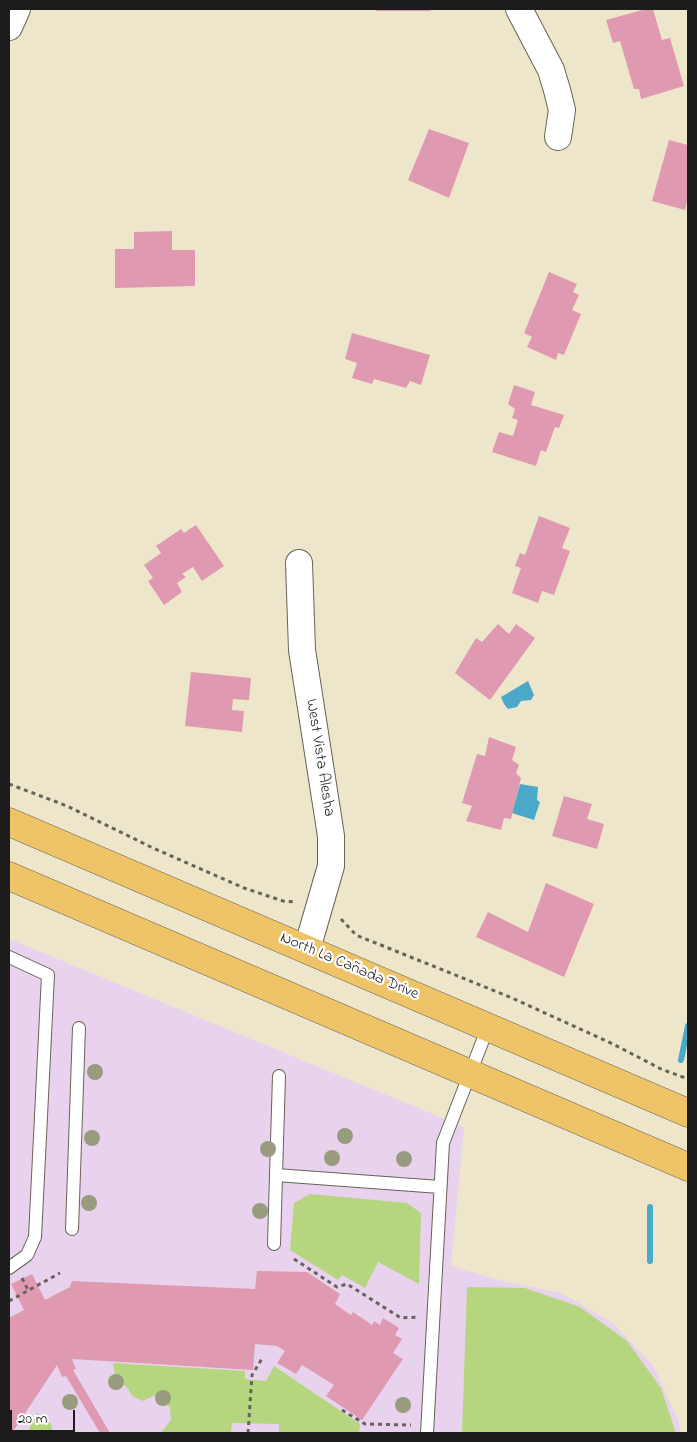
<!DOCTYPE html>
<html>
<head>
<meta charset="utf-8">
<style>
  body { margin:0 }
  #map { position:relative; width:697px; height:1442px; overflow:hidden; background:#eee6ca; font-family:"Indie Flower",sans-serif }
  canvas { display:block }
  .frame { position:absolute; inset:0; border:10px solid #1c1c1c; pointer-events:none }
  .scale { position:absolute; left:10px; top:1410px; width:65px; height:22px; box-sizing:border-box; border:2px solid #1c1c1c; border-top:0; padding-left:6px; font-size:15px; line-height:18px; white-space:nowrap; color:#1c1c1c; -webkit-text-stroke:4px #fff; paint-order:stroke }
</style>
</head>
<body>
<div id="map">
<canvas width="697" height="1442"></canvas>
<div class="frame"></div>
<div class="scale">20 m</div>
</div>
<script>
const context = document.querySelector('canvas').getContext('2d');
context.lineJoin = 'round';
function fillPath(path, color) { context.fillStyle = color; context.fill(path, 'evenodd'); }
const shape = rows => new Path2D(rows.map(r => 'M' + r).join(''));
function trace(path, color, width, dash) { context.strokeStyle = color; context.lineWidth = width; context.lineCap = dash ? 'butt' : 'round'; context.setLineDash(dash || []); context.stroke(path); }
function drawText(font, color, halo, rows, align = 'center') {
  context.font = font + ' "Indie Flower",sans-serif'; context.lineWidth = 4.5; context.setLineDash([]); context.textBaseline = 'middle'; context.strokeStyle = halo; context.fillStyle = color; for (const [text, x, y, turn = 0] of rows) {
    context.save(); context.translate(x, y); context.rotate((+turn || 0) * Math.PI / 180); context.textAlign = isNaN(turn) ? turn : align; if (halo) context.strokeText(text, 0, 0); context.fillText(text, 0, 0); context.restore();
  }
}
const built = shape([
  [9,939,464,1127,451,1266,502,1281,561,1293,613,1323,654,1367,679,1422,680,1433,9,1433]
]);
const green = shape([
  [310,1194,407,1203,421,1213,419,1284,378,1262,365,1288,342,1275,338,1280,290,1250,294,1203],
  [467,1287,525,1288,580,1307,627,1341,661,1388,676,1433,462,1433],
  [113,1363,245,1371,245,1379,266,1381,274,1366,360,1424,359,1433,279,1433,279,1424,232,1423,231,1433,161,1433,171,1420,170,1407,155,1395,143,1401,132,1396,128,1388,115,1378],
  [37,1413,51,1424,53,1433,27,1433]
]);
const water = shape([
  [528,681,534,695,531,700,521,701,517,707,508,709,504,704,501,697],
  [520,784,538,787,537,800,540,802,534,820,512,813]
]);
const stream = shape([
  [681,1060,688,1026],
  [650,1207,650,1261]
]);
const building = shape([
  [376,9,431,9,431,11,376,11],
  [646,9,653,9,662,40,670,38,684,86,641,99,639,89,634,89,620,41,613,43,606,20],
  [429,129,469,143,449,198,408,180],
  [669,140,688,145,688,197,685,210,652,201],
  [172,231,172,250,195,250,195,286,115,288,115,249,134,249,134,232],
  [549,272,577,284,573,292,579,295,572,310,581,314,564,355,558,353,556,360,527,347,532,337,524,333],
  [352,333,430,355,421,385,410,381,406,388,374,379,372,384,352,378,357,363,345,359],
  [514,385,535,392,531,405,564,415,559,428,555,427,546,452,541,450,536,466,492,452,499,432,513,436,518,420,512,418,515,409,508,404],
  [539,516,570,528,562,548,570,551,554,595,542,591,538,603,512,593,521,568,515,566,520,553,525,555],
  [196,525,224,566,202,581,193,567,182,574,186,577,177,583,182,592,164,605,148,581,153,578,144,565,161,553,156,546,181,529,184,533],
  [498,624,509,634,516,624,535,638,490,700,455,673,476,638,482,642],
  [191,672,251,678,249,700,233,699,232,710,244,711,242,732,185,726],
  [489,737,516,747,512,760,519,765,516,773,521,778,511,819,504,818,501,830,466,821,472,806,462,803,477,754,485,756],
  [564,796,592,804,587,819,604,824,597,849,552,836],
  [546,883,594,904,564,977,476,937,488,912,528,932],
  [257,1271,307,1272,340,1294,335,1304,351,1315,353,1312,372,1325,374,1321,380,1325,383,1318,399,1328,395,1335,402,1339,393,1353,403,1359,362,1420,326,1396,334,1385,302,1365,296,1374,277,1363,285,1351,277,1346,255,1344,253,1370,72,1359,76,1369,73,1370,110,1433,100,1433,66,1376,62,1377,57,1365,12,1433,9,1433,9,1318,24,1310,11,1284,32,1274,45,1300,70,1287,72,1281,255,1289]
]);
const path = shape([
  [9,784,67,806,153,848,244,888,283,901,296,902],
  [341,919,356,935,512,998,613,1044,661,1069,688,1079],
  [294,1259,337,1287,347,1284,401,1318,418,1317],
  [22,1278,28,1290],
  [9,1301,60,1273],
  [342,1410,365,1424,411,1425],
  [248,1433,252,1375,263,1357]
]);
const lane = shape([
  [9,957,48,975,35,1237,27,1255,9,1268],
  [279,1076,276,1175,440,1187],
  [72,1229,79,1028],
  [274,1244,276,1175],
  [427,1433,443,1143,488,1027]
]);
const street = shape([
  [519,9,551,70,557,90,562,110,558,137],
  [9,27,17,9],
  [299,563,302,650,331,836,331,866,307,949]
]);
const primary = shape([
  [9,822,688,1113],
  [9,876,688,1167]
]);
const trees = [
  [95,1072],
  [345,1136],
  [92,1138],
  [268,1149],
  [332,1158],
  [404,1159],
  [89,1203],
  [260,1211],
  [116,1382],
  [163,1398],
  [70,1402],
  [403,1405]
];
const streetNames = [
  ["West Vista Alesha",319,758,81],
  ["North La Cañada Drive",349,967,23]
];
fillPath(built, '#e8d2ee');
fillPath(green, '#b5d67e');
fillPath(water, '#4aa9c9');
trace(stream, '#4aa9c9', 6);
fillPath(building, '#df9ab1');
trace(lane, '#666359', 14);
trace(street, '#666359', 28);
trace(primary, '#666359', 29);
trace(path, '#666359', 3, [4, 4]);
trace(lane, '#fff', 12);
trace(street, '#fff', 26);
trace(primary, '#efc469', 28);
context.fillStyle = '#989b7d';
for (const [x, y] of trees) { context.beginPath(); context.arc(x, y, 8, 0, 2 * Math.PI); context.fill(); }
drawText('16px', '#1c1c1c', '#fff', streetNames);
</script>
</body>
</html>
